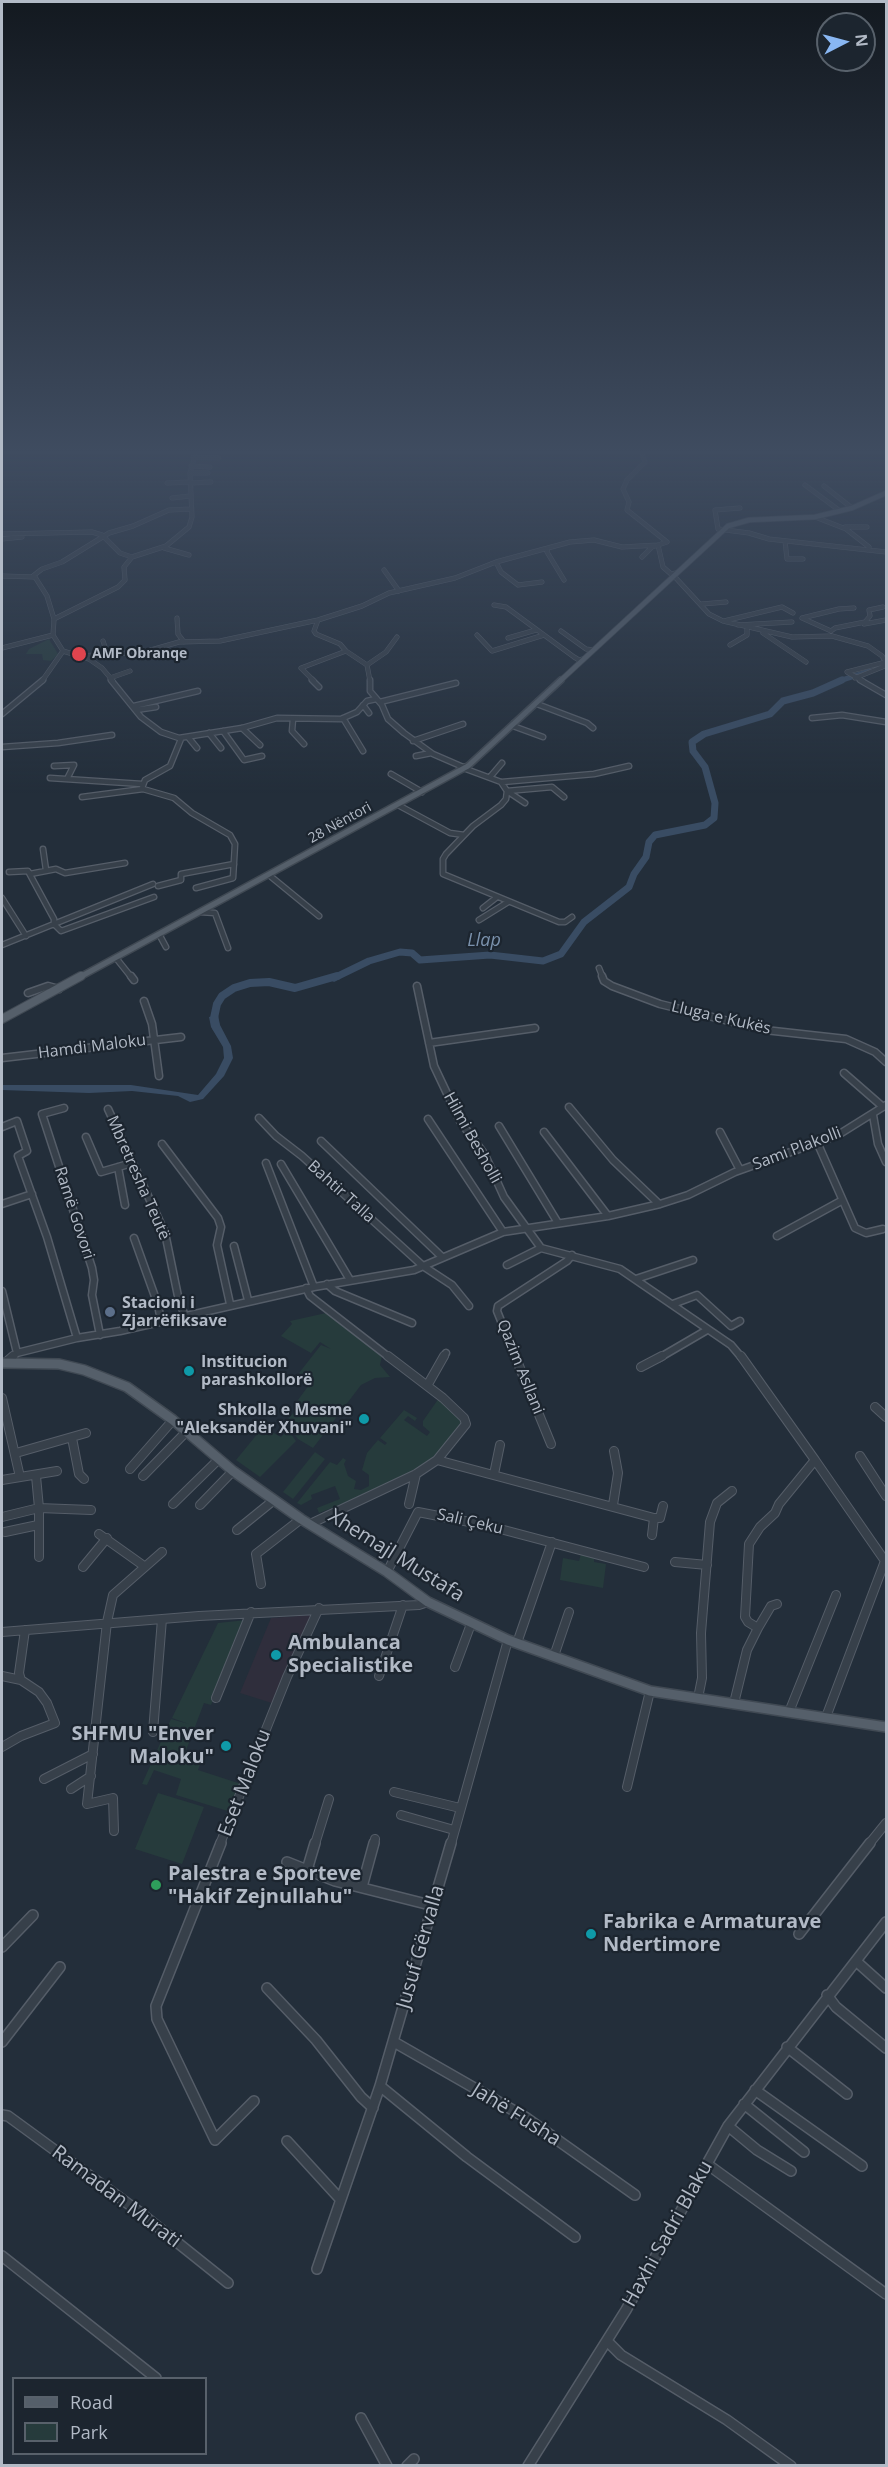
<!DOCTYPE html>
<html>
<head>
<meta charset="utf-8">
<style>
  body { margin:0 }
  #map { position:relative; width:888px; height:2467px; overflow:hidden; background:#232e3a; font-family:"Open Sans",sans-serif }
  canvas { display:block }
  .frame { position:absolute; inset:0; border:3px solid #b2bac6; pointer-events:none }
  .legend { position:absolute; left:12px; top:2377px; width:195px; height:78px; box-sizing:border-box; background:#1c252f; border:2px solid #58616b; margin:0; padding:8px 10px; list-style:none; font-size:18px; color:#b2bac6 }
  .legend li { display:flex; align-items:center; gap:12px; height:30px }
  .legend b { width:30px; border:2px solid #58616b }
  .north { position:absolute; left:816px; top:12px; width:60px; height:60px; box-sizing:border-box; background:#1c252f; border:2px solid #58616b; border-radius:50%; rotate:84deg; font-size:16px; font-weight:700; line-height:24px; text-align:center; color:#b2bac6 }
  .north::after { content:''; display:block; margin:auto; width:21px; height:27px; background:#89b7f3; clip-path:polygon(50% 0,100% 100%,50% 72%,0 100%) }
</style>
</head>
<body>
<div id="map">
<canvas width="888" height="2467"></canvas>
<div class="frame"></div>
<ul class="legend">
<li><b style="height:8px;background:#555f6a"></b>Road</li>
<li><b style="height:16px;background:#263b3c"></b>Park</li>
</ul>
<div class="north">N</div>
</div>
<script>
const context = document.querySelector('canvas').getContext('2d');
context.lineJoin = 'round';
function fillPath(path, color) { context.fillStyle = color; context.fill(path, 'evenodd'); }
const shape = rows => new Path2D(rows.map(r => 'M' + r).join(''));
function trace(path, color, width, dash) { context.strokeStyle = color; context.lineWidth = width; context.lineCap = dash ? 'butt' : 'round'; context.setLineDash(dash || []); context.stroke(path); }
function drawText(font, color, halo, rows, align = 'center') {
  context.font = font + ' "Open Sans",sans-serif'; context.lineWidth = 4.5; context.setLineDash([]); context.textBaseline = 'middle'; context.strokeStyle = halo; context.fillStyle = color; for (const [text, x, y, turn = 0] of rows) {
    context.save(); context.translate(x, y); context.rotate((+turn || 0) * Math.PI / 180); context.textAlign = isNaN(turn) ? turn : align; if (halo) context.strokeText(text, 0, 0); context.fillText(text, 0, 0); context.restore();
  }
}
const medical = shape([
  [311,1615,275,1704,240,1693,271,1618]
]);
const green = shape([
  [49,639,58,654,51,661,43,660,42,654,26,654,29,649],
  [326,1313,382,1356,380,1365,390,1377,375,1378,361,1385,313,1448,298,1439,289,1428,290,1425,285,1423,298,1407,295,1404,312,1381,299,1373,321,1345,331,1349,320,1342,311,1353,281,1336,292,1324,290,1321],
  [439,1398,462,1419,463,1425,427,1464,372,1492,319,1513,317,1508,340,1499,335,1486,311,1495,312,1499,301,1505,297,1503,330,1462,337,1465,343,1458,346,1460,344,1464,348,1476,356,1481,354,1489,361,1490,369,1486,369,1475,362,1470,367,1453,378,1440,385,1445,387,1443,380,1438,404,1410,417,1418,415,1421,408,1416,404,1420,427,1436,430,1432,423,1426,423,1421],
  [263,1427,281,1437,288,1430,296,1441,260,1477,236,1460],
  [315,1452,325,1459,293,1499,283,1492],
  [581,1554,594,1556,594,1562,606,1564,603,1588,560,1580,563,1558,579,1561],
  [246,1620,211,1705,204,1703,185,1753,202,1758,198,1770,241,1784,231,1812,176,1795,181,1779,154,1770,147,1785,142,1784,171,1719,189,1724,172,1718,218,1623],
  [158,1793,204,1807,182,1864,135,1849]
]);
const water = shape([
  [218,1015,220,1025,231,1046,233,1058,224,1076,203,1099,190,1102,178,1096,132,1091,89,1093,2,1090,2,1085,131,1085,198,1095,216,1074,224,1058,223,1047,211,1027,209,1017]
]);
const riverFar2 = shape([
  [839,681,870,671]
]);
const riverFar1 = shape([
  [334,978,369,961,400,952,412,953,420,960,490,955,543,961,561,954,584,922,629,887,634,874,646,857,649,842,655,835,705,825,714,818,715,803,705,767,693,751,692,742,704,734,770,714,783,701,813,693,842,680]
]);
const river = shape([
  [216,1027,214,1018,217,1004,222,996,234,988,250,983,269,982,295,988,337,976]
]);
const minorFar4 = shape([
  [640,449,645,462,627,480,623,489,629,502,627,510,667,542,652,547,642,557],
  [193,457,219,458],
  [191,466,210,467],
  [190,473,208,473],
  [167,483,190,482],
  [190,483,211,482],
  [805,485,840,511],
  [824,486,852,508],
  [172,498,190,496],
  [740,508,715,510,718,529,749,533,769,539,886,552],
  [815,517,846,529,869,547],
  [845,527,867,527],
  [2,534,92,532,102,535,120,553,132,557],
  [2,539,22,537],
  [785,541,787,559,803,559],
  [658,545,663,567,671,574,676,573],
  [164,548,189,555],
  [548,548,547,552,564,580],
  [496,562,501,572,518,585,542,582],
  [384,570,399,591],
  [2,576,35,577,47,596,54,619],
  [33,576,42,569,62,562,109,533,133,526,169,510,191,509],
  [674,576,709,614,723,621,792,637,832,636,868,646,882,656,886,662,847,672,863,681],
  [702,604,726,602],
  [494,605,506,607,574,657,579,660,583,659],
  [177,618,178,634,184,642],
  [318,620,314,631,316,634,340,644,346,651,367,665,370,681],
  [724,621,782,607,793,613],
  [864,624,886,620],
  [738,625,792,622],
  [561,631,586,649,593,650],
  [831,631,802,618,839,609,854,608],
  [831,631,835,628,865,622,870,616,869,610,883,607],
  [763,633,806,662],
  [477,635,492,651,544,635],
  [508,638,536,630],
  [730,645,747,635,747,629],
  [2,648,53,635],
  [63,651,89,659,102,668,113,681],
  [63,651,53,635,54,619,118,587,125,580,124,567,132,557,166,546,189,527,192,517,190,473,197,449],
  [79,656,144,652,179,642,220,641,318,620,362,606,389,593,455,578,496,562,570,542,594,540,622,547,658,545],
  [102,656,107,653,103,641],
  [367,665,386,652,397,637],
  [110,678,130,671],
  [855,678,885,666],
  [42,681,63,651],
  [314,681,301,668,346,651]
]);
const minorFar3 = shape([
  [111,680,141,717,161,732,179,738,242,728,277,718,341,719,357,712,367,701,376,699],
  [312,680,319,687],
  [370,680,370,691,382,705,388,719,404,733,433,754,463,767,468,766,466,769,501,782,507,791,525,803],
  [860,680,886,695],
  [538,701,537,704,587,723,593,728],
  [380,702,456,683],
  [363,705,369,713],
  [134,706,198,691],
  [136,710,156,707],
  [2,714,43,680],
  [343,718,363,751],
  [812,718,842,715,886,722],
  [293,719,292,731,304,744],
  [514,723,513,726,543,737],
  [242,728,260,745],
  [223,731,244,760,262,756],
  [209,733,221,748],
  [188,737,197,748],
  [413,741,463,724],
  [2,747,58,743,112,735],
  [416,756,431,753],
  [54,766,74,765,68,777],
  [391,774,422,792],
  [490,777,502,763],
  [50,778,142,784],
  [502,782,594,774,629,766],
  [142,788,145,780,170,766,181,739],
  [507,791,506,799,501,805,473,826,446,854,443,859,443,874,559,922,565,922,572,917],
  [507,791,552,787,564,797],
  [82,797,143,789,174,798,192,813,230,835,235,844,233,878,196,888],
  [398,805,450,833,464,835],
  [43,849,46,870],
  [9,872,28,871,54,919,54,924,61,931,154,897],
  [30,874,56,869,65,873,125,863],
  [269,875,319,916],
  [158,886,181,880,181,874,234,864],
  [2,898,26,936],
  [483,908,497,897],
  [200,912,215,913,228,948],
  [479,920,508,902],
  [159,934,166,947],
  [2,945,153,884],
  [116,958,132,978],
  [599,968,603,978]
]);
const minorFar2 = shape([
  [131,976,134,980],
  [602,976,604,981,612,986,660,1004,765,1030,846,1039,875,1052,886,1062],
  [417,986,434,1066,460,1121,485,1155,504,1197,541,1248,620,1269,731,1345,742,1358],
  [28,993,48,986,59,989],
  [144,1001,152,1024,159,1076],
  [429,1043,535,1028],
  [2,1058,181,1037],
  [844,1073,883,1107],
  [569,1107,613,1160,659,1204],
  [64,1108,42,1114,92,1268,94,1280,92,1295,100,1335],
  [108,1109,165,1233,179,1301,185,1316],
  [873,1115,878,1144,886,1162],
  [259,1118,276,1136,302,1156,423,1266,452,1285,469,1306],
  [428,1119,503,1232],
  [499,1126,558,1223],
  [2,1127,17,1121,27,1151,18,1156,47,1237,77,1338],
  [544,1132,608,1216],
  [720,1132,740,1170],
  [86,1137,101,1172,132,1163],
  [321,1141,442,1257],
  [817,1142,855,1228,866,1233,883,1229],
  [162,1144,218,1218,221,1227,217,1245,230,1304],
  [266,1163,314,1287],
  [281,1164,350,1280],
  [118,1167,125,1205],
  [2,1204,32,1194],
  [777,1236,841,1201],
  [134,1238,158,1305,161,1321],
  [234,1246,248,1300],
  [507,1265,541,1248],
  [636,1279,693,1260],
  [327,1284,335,1291,412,1323],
  [306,1288,310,1296,390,1358],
  [2,1291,17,1353],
  [673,1304,697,1295,731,1326,740,1321],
  [11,1358,17,1353,77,1338,120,1331,314,1287,414,1270,503,1232,608,1216,660,1204,688,1195,735,1172,838,1135,886,1105],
  [443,1358,446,1353],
  [516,1358,497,1311,498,1306,567,1261,572,1255],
  [659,1358,707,1330]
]);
const minorFar1 = shape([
  [515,1356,551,1444],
  [741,1356,815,1460],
  [5,1363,13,1356],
  [641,1367,662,1356],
  [427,1386,444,1356],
  [2,1398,20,1477],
  [875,1407,886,1417],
  [72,1438,79,1474,84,1479],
  [16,1453,86,1433],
  [860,1456,886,1496],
  [437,1460,654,1518,660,1518,663,1506],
  [130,1469,173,1420],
  [494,1474,500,1445],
  [36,1476,39,1508,39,1557],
  [143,1476,187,1431],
  [2,1480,57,1471],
  [173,1504,219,1459],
  [409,1504,416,1474],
  [200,1505,233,1471],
  [613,1505,618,1473,614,1451],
  [2,1517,39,1508,91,1510],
  [310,1524,416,1474,437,1460,466,1424,464,1418,443,1398,388,1356],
  [237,1530,274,1500],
  [5,1532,38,1525],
  [99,1534,144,1566],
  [652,1535,654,1518],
  [675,1562,707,1565],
  [83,1567,107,1538],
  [387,1572,418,1512,485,1525,644,1567],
  [261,1584,256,1554,301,1519],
  [758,1628,771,1606,777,1604],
  [2,1632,199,1616,419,1605,428,1602],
  [517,1643,552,1542],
  [554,1656,569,1612],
  [455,1667,471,1624],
  [2,1676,21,1680,39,1692,47,1703,55,1723,21,1736,2,1747],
  [379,1676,403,1605],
  [21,1680,19,1673,25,1630],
  [216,1698,251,1612],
  [698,1698,702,1678,701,1633,710,1522,717,1503,732,1491],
  [734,1703,747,1650,758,1628,748,1622,745,1617,749,1544,760,1527,775,1513,779,1504,815,1460,885,1561],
  [789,1712,836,1595],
  [826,1717,885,1561],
  [153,1732,162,1619],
  [44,1779,93,1754],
  [627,1787,650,1691],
  [71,1789,91,1776],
  [394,1792,460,1808],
  [401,1815,454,1830],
  [114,1831,113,1798,87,1804,107,1622,113,1595,162,1552],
  [220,1844,287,1677,319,1608],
  [315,1844,329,1799],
  [374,1844,375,1839],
  [451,1844,508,1640],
  [869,1844,886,1823]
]);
const minor = shape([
  [221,1843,156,2006,157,2019,215,2140,254,2101],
  [287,1862,335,1881,434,1906],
  [307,1870,315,1843],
  [362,1887,374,1843],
  [799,1934,870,1843],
  [2,1947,33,1915],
  [857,1962,886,1988],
  [267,1988,316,2040,361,2097,373,2108],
  [827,1995,836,2007,886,2048],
  [2,2042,60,1967],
  [394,2042,525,2117,635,2195],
  [787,2047,847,2094],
  [380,2086,467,2157,575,2237],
  [755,2090,862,2166],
  [744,2104,804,2152],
  [2,2115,8,2116,138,2211,228,2283],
  [728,2126,757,2150,791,2171],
  [287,2141,340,2199],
  [707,2164,886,2294],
  [2,2256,156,2378],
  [317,2269,380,2086,451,1843],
  [607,2341,621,2355,727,2420,791,2466],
  [361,2418,387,2466],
  [407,2466,414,2459],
  [528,2466,626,2310,728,2126,886,1922]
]);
const majorFar3 = shape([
  [560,681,728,526,749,520,815,517,852,508,886,493]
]);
const majorFar2 = shape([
  [78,978,468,766,561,680]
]);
const majorFar1 = shape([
  [2,1019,81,976]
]);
const major = shape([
  [2,1363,59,1364,84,1370,127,1387,173,1420,233,1471,301,1519,387,1572,428,1602,508,1640,650,1691,886,1727]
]);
const markers = [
  [79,654,8,"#e0444e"],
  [110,1312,6,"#5c6f8a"],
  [189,1371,6,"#0f9aa8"],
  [364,1419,6,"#0f9aa8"],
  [276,1655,6,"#0f9aa8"],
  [226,1746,6,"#0f9aa8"],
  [156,1885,6,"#2e9e5b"],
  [591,1934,6,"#0f9aa8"]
];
const farPoinames = [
  ["AMF Obranqe",92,654]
];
const farStreetnames = [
  ["28 Nëntori",340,823,-29]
];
const streetNames = [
  ["Lluga e Kukës",721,1018,13],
  ["Hamdi Maloku",92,1047,-7],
  ["Hilmi Besholli",472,1138,61],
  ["Sami Plakolli",797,1149,-21],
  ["Mbretresha Teutë",138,1178,66],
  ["Bahtir Talla",341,1192,42],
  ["Ramë Govori",74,1213,72],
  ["Qazim Asllani",520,1367,68],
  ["Sali Çeku",470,1522,13]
];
const poiNames = [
  ["Stacioni i",122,1303],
  ["Zjarrëfiksave",122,1321],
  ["Institucion",201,1362],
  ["parashkollorë",201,1380],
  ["Shkolla e Mesme",352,1410,"right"],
  ["\"Aleksandër Xhuvani\"",352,1428,"right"]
];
const waterNames = [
  ["Llap",484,941]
];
const nearStreetnames = [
  ["Xhemajl Mustafa",396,1556,32],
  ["Eset Maloku",245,1783,-69],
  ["Jusuf Gërvalla",421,1947,-74],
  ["Jahë Fusha",516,2115,32],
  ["Ramadan Murati",116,2197,37],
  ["Haxhi Sadri Blaku",668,2234,-61]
];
const nearPoinames = [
  ["Ambulanca",288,1643],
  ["Specialistike",288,1666],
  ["SHFMU \"Enver",214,1734,"right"],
  ["Maloku\"",214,1757,"right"],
  ["Palestra e Sporteve",168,1874],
  ["\"Hakif Zejnullahu\"",168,1897],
  ["Fabrika e Armaturave",603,1922],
  ["Ndertimore",603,1945]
];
fillPath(medical, '#2f2e3c');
fillPath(green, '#263b3c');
fillPath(water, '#394c63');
trace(riverFar2, '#394c63', 5);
trace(riverFar1, '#394c63', 7);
trace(river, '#394c63', 8);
trace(minorFar4, '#555d68', 5);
trace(minorFar3, '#555d68', 7);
trace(minorFar2, '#555d68', 9);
trace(minorFar1, '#555d68', 10);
trace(minor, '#555d68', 12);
trace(majorFar3, '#404953', 6);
trace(majorFar2, '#404953', 8);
trace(majorFar1, '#404953', 10);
trace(major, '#404953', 12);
trace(minorFar4, '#37404a', 4);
trace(minorFar3, '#37404a', 4.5);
trace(minorFar2, '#37404a', 6);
trace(minorFar1, '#37404a', 8);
trace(minor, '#37404a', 9);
trace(majorFar3, '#555f6a', 4.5);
trace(majorFar2, '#555f6a', 5);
trace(majorFar1, '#555f6a', 8);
trace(major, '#555f6a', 9);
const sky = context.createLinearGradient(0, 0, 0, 794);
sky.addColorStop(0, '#131920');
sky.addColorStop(0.57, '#3f4c60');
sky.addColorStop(1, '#3f4c6000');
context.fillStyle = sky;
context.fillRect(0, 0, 888, 794);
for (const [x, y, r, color] of markers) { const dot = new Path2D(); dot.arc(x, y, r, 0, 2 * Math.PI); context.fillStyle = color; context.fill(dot); trace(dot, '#1c252f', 2); }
drawText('bold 14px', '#b2bac6', '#1c252f', farPoinames, 'left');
drawText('14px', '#b2bac6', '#1c252f', farStreetnames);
drawText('16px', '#b2bac6', '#1c252f', streetNames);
drawText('bold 16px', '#b2bac6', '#1c252f', poiNames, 'left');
drawText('italic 18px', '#7b92ad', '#1c252f', waterNames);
drawText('20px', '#b2bac6', '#1c252f', nearStreetnames);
drawText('bold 20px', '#b2bac6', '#1c252f', nearPoinames, 'left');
</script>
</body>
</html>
